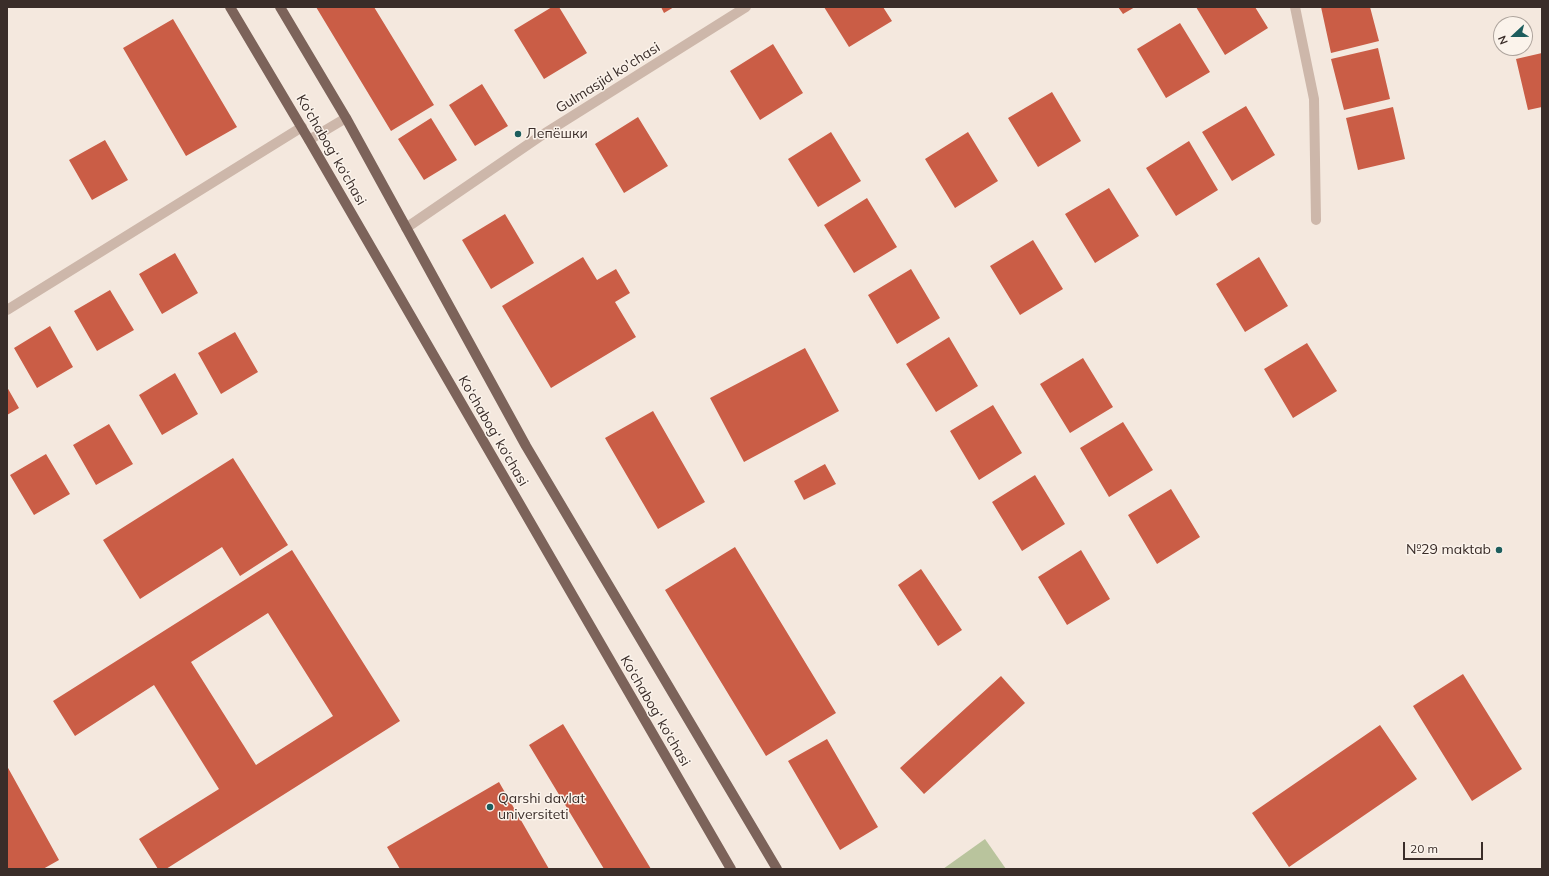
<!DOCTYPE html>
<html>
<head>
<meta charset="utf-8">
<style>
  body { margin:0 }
  #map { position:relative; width:1549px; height:876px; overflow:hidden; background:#f4e8de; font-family:Mulish,sans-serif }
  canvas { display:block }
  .frame { position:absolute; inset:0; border:8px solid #3a2d29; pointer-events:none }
  .north { position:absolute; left:1493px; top:16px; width:40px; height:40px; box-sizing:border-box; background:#fbf3eb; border:1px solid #aea49d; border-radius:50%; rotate:248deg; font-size:11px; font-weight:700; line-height:16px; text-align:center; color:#3a2d29 }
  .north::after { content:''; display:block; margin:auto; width:14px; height:18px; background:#1d5d5d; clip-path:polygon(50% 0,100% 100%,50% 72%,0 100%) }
  .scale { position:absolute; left:1403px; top:842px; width:80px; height:18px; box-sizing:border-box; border:2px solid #3a2d29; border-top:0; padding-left:5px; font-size:12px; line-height:14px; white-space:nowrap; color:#3a2d29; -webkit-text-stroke:3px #fbf3eb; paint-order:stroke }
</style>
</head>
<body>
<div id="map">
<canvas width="1549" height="876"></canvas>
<div class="frame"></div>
<div class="north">N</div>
<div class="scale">20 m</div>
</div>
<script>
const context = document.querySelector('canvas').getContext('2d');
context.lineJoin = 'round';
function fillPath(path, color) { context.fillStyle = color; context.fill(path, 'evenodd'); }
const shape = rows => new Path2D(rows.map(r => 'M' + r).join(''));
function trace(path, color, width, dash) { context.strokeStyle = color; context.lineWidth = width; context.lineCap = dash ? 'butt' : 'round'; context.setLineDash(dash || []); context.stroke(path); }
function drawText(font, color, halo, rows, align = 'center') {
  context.font = font + ' Mulish,sans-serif'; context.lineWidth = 3; context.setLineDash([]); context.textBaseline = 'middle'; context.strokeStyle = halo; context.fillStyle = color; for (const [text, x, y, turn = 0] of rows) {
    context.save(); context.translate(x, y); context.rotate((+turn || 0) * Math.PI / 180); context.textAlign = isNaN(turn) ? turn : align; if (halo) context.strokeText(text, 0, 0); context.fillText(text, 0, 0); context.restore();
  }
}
const green = shape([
  [985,839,1006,869,943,869]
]);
const building = shape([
  [316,7,374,7,434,105,391,131],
  [552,7,559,7,587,53,544,79,514,30],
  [661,7,674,7,664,13],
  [824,7,883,7,892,21,849,47],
  [1118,7,1135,7,1123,14],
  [1196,7,1255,7,1268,28,1225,55],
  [1321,7,1370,7,1379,41,1331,53],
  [173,19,237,127,186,156,123,48],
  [1180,23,1210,72,1166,98,1137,49],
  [773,44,803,93,760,120,730,71],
  [1378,48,1390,99,1344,110,1331,59],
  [1542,53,1542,107,1528,110,1516,59],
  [482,84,508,126,475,146,449,105],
  [1052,92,1081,141,1038,167,1008,118],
  [1246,106,1275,155,1232,181,1202,132],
  [1393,107,1405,159,1358,170,1346,118],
  [638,117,668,166,624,193,595,144],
  [431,118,457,160,424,180,398,139],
  [831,132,861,181,818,207,788,159],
  [968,132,998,181,955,208,925,159],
  [105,140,128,180,92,200,69,160],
  [1189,141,1218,190,1176,216,1146,168],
  [1109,188,1139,236,1095,263,1065,214],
  [867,198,897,247,854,273,824,225],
  [505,214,534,263,491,289,462,240],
  [1033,240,1063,289,1020,315,990,266],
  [175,253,198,293,162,314,139,274],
  [583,257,597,280,616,269,630,293,615,302,636,337,551,388,502,306],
  [1259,257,1288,306,1245,332,1216,284],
  [911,269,940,318,897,344,868,295],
  [110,290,134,330,97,351,74,311],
  [50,326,73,367,37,388,14,348],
  [235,332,258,372,221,394,198,353],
  [949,337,978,386,936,412,906,364],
  [1307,343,1337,391,1293,418,1264,369],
  [805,348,839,411,744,462,710,398],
  [1083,358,1113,407,1070,433,1040,384],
  [175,373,198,414,162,435,139,395],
  [7,387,19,408,7,415],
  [993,405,1022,453,979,480,950,431],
  [653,411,705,502,658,529,605,438],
  [1123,422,1153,470,1109,497,1080,448],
  [109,424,133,464,96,485,73,445],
  [46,454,70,494,34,515,10,475],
  [233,458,288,545,240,576,222,547,140,599,103,540],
  [825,464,836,484,804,500,794,481],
  [1035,475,1065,524,1022,551,992,502],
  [1171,489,1200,537,1157,564,1128,515],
  [735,547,836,713,766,756,665,590],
  [292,550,400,721,166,869,158,869,139,839,219,789,154,685,75,736,53,701],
  [268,613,333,716,256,765,191,662],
  [1081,550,1110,599,1067,625,1038,577],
  [921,569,962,630,938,646,898,585],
  [1463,674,1522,769,1472,801,1413,706],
  [1001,676,1025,703,924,794,900,768],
  [563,724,651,869,604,869,529,745],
  [1380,725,1417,779,1289,867,1252,813],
  [827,739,878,827,840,850,788,761],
  [7,766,59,860,43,869,7,869],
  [499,782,549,869,400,869,387,847]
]);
const minor = shape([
  [1295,7,1314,99,1316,220],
  [309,140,346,118],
  [406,228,539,137,746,7],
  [7,310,302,127]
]);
const major = shape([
  [230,7,309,140,731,869],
  [280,7,346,118,526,446,777,869]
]);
const markers = [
  [518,134,4,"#1d5d5d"],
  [1499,550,4,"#1d5d5d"],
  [490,807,4,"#1d5d5d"]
];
const streetNames = [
  ["Gulmasjid ko'chasi",608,78,-32],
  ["Ko‘chabog‘ ko‘chasi",331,150,60],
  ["Ko‘chabog‘ ko‘chasi",493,431,60],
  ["Ko‘chabog‘ ko‘chasi",655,711,60]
];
const poiNames = [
  ["Лепёшки",526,134],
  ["№29 maktab",1491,550,"right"],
  ["Qarshi davlat",498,799],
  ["universiteti",498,815]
];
fillPath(green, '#b9c49d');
fillPath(building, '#ca5d46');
trace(minor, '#cdb7aa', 10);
trace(major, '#7c635a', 10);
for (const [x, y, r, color] of markers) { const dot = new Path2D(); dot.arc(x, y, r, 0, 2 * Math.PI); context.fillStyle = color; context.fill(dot); trace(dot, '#fbf3eb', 1.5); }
drawText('14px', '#3a2d29', '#fbf3eb', streetNames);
drawText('14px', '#3a2d29', '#fbf3eb', poiNames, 'left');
</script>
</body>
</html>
